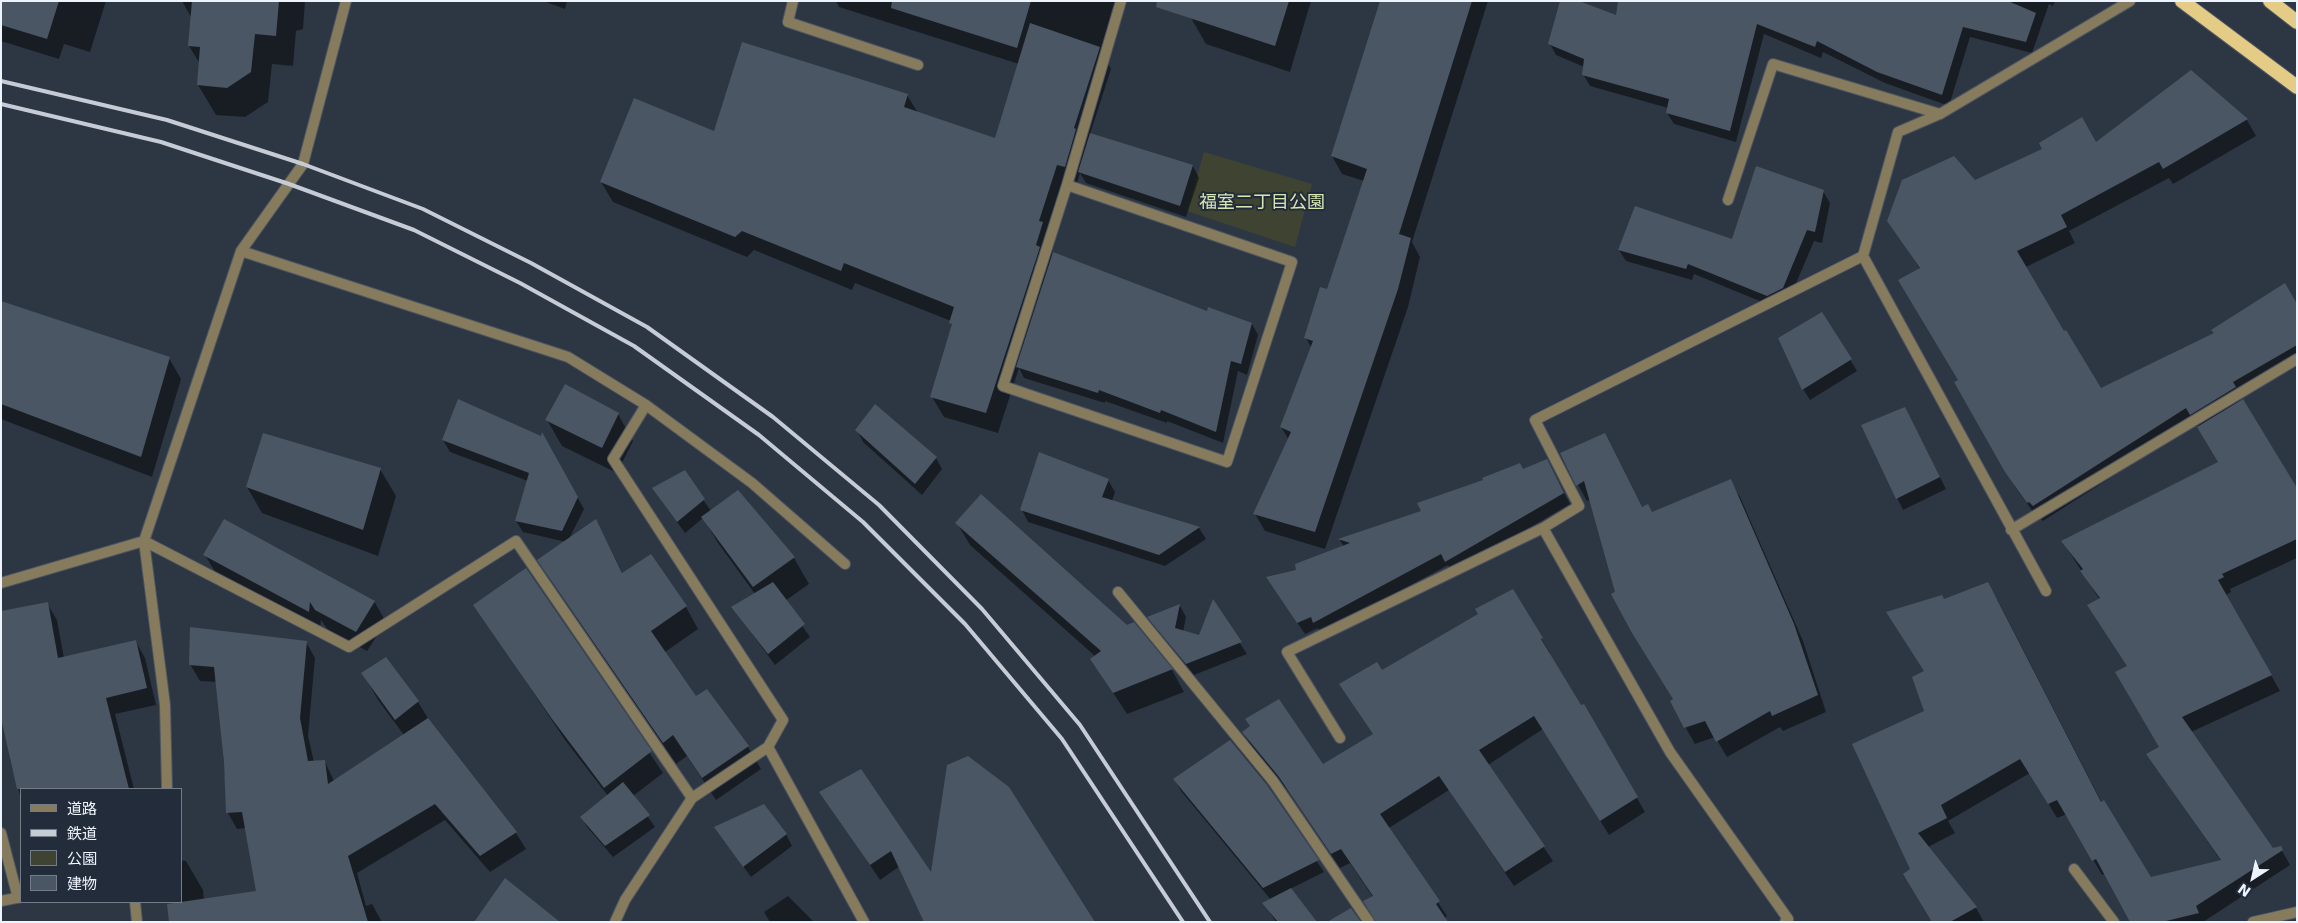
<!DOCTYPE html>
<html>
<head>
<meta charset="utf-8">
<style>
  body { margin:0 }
  #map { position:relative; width:2298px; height:923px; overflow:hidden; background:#2d3744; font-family:"DejaVu Sans","Noto Sans JP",sans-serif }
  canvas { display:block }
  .frame { position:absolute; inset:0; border:2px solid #eef4fd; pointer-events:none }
  .legend { position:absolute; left:20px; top:788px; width:162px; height:115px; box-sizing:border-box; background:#232c3a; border:1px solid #747c88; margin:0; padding:6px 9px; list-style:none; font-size:15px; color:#eef4fd }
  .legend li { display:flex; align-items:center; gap:10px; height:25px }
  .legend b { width:25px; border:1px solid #747c88 }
  .north { position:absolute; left:2228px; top:853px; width:50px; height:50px; -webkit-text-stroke:4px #232c3a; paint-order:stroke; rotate:215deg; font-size:14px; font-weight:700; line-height:20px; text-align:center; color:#eef4fd }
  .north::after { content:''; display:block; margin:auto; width:18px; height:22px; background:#eef4fd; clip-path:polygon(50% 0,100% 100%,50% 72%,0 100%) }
</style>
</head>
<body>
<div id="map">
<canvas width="2298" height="923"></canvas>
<div class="frame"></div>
<ul class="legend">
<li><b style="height:6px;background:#867b5d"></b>道路</li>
<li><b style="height:6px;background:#c6ccd6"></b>鉄道</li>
<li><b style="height:14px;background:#3f4432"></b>公園</li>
<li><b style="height:14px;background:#4b5664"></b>建物</li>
</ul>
<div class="north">N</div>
</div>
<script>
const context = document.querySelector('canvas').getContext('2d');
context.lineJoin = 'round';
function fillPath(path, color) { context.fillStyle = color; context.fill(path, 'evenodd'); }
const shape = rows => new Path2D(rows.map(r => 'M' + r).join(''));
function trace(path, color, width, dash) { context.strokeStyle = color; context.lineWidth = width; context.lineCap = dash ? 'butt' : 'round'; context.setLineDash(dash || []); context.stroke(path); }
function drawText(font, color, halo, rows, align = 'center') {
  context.font = font + ' "DejaVu Sans","Noto Sans JP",sans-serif'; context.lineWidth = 4; context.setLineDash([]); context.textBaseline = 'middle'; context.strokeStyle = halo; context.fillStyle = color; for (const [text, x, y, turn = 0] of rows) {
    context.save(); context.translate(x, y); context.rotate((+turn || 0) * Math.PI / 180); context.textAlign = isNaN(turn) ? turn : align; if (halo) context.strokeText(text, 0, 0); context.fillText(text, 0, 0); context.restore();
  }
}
const green = shape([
  [1204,152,1312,184,1295,247,1187,211]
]);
const shadow = shape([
  [1,1,106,1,90,52,64,44,59,59,1,41],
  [182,1,305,1,303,29,296,31,293,66,272,64,268,102,245,117,216,115,198,85,200,64,189,46,192,19],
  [543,1,567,1,565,9],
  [836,1,1121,1,1104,56,1111,69,1090,134,1193,166,1199,178,1186,217,1086,183,1080,173,1076,187,1068,184,1051,238,1054,244,1052,253,1208,313,1252,324,1258,335,1247,375,1238,371,1223,443,1167,421,1167,423,1105,401,1105,403,1024,378,1019,368,998,433,944,417,932,397,952,327,951,321,855,283,852,290,754,250,747,257,613,202,601,182,715,133,907,95,918,113,996,139,1019,64,839,7],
  [1196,1,1311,1,1290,72,1206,44,1191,18],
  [1381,1,1488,1,1412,242,1420,257,1408,307,1325,549,1265,531,1255,514,1289,440,1281,427,1312,349,1306,338,1328,290,1364,181,1342,174,1332,156],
  [1706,1,2055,1,2053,6,2049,4,2032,53,1970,37,1949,106,1885,83,1823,52,1821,58,1764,34,1736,142,1674,124,1667,113,1668,108,1590,86,1583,74,1584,67,1556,55,1550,44,1694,46],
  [2191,71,2247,120,2256,136,2173,184,2169,178,2069,231,2075,243,2026,267,2064,333,2101,389,2297,306,2297,366,2241,398,2297,490,2297,558,2230,589,2231,592,2226,595,2280,691,2191,732,2272,849,2280,847,2290,865,2203,922,2132,922,2106,873,2102,875,2067,814,2057,818,2030,773,1948,821,1955,833,1928,847,1976,908,1984,922,1933,922,1912,870,1926,711,1925,672,1944,601,1997,599,2102,803,2151,878,2221,861,2147,754,2161,747,2100,600,2063,542,2220,463,2196,423,2043,521,2039,517,2038,519,2016,488,1956,382,1959,381,1920,269,1889,221,1975,181,2096,144],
  [1823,191,1830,203,1822,243,1814,241,1789,300,1774,307,1694,274,1692,280,1626,261,1619,250,1733,240],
  [1,303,169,358,181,379,152,477,1,419],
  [1822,314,1857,371,1810,400,1803,389],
  [618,414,633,441,617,473,562,446,547,420],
  [1911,420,1946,489,1903,510,1863,426],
  [857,430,936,458,942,469,922,495,863,442],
  [542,435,584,509,569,539,596,520,623,574,686,607,698,629,665,652,696,698,748,747,761,769,716,800,687,756,676,764,552,582,539,560,566,542,523,532,516,521,528,481,450,452,443,440,541,438],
  [1561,454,1652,513,1730,481,1740,497,1803,641,1826,712,1783,731,1780,727,1727,757,1715,737,1695,744,1671,702,1674,700,1616,593,1591,499,1587,501],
  [380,469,396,496,378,556,262,513,247,487],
  [1523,471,1553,472,1570,504,1453,573,1448,565,1321,634,1318,628,1305,634,1267,578,1298,571,1344,547,1340,540,1423,512,1484,481],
  [684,472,711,511,738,492,794,558,809,584,785,601,810,637,775,665,732,607,755,594,718,543,703,518,685,533,661,500],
  [1108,480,1115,492,1112,501,1199,528,1206,539,1165,566,1028,522,1022,510],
  [957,523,1127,626,1133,624,1172,670,1184,692,1127,714,1091,659,1095,656,970,545],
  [205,555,374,601,386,622,367,651,328,630,321,620,320,631,217,575],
  [526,570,663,773,633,796,655,827,613,857,588,828,581,817,608,796,565,740,475,605],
  [1513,591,1550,653,1548,654,1581,707,1584,706,1645,812,1609,835,1543,729,1488,765,1553,861,1514,886,1449,790,1389,828,1447,916,1444,918,1373,897,1350,863,1340,868,1289,792,1252,747,1243,732,1323,766,1374,735,1340,685,1382,672,1480,615],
  [1213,602,1247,654,1194,675,1149,617,1180,606,1186,617,1183,632,1200,637],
  [47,603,57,620,64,658,136,642,145,658,156,705,115,714,134,789,21,789,21,799,10,759,13,759],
  [306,642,315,658,308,736,314,762,325,762,334,781,404,735,378,700,363,673,386,659,418,702,432,725,516,833,526,849,490,872,445,820,357,873,366,906,372,904,382,922,180,922,171,902,181,902,181,860,186,861,203,890,204,900,257,892,246,828,237,829,228,813,217,682,200,681,190,664],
  [1174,779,1266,786,1324,872,1290,889,1315,922,1276,922,1264,903,1271,900,1181,791],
  [821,792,932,876,900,866,880,880],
  [786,834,792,846,751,877,723,839],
  [788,896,814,922,770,922,764,912]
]);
const building = shape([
  [1,1,59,1,47,39,1,25],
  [192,1,279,1,276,36,255,34,251,72,227,88,197,85,200,47,188,46],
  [892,1,1031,1,1017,48,891,8],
  [1157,1,1289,1,1275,46,1156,7],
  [1380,1,1472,1,1399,234,1411,238,1398,289,1315,532,1253,514,1291,432,1280,427,1313,341,1304,338,1320,287,1327,289,1367,169,1331,156],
  [1560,1,1579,1,1616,15,1618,1,2008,1,2036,13,2026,42,1963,27,1942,95,1877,72,1817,41,1815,47,1757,24,1730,131,1666,113,1669,99,1582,75,1584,59,1548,44],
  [1030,23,1100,47,1074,128,1076,129,1065,167,1057,165,1039,221,1043,222,1036,245,1040,247,986,413,930,397,952,324,949,323,954,307,844,263,841,271,742,231,735,237,600,182,634,98,714,131,742,42,908,94,904,107,995,138],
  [2191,70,2248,119,2163,169,2159,162,2061,215,2067,227,2017,251,2064,331,2066,330,2101,388,2214,333,2211,330,2285,283,2297,304,2297,345,2233,382,2236,387,2190,415,2186,408,2033,506,2029,502,2027,503,2005,472,1954,382,1958,380,1898,280,1920,268,1887,221,1902,180,1954,156,1975,180,2042,149,2039,143,2082,117,2096,142],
  [1090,133,1193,165,1180,206,1078,172],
  [1756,166,1824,190,1815,232,1807,230,1783,288,1767,296,1688,264,1686,269,1618,250,1635,206,1732,239],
  [1053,252,1207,311,1208,307,1252,323,1241,364,1231,361,1216,432,1161,410,1160,413,1099,390,1098,393,1016,367],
  [1,301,170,357,141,457,1,404],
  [1822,312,1852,359,1802,390,1778,338],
  [565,384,619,413,602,448,545,420],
  [458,399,541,436,542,432,578,497,562,531,515,521,529,473,442,440],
  [2243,399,2297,488,2297,539,2222,574,2224,577,2218,580,2272,675,2182,717,2273,848,2281,846,2283,850,2196,906,2199,913,2162,922,2130,922,2096,859,2092,861,2057,800,2048,804,2020,759,1941,805,1947,818,1918,833,1977,907,1950,922,1932,922,1903,874,1910,869,1852,744,1924,711,1912,677,1924,671,1886,612,1942,595,1944,599,1988,582,2101,802,2104,800,2151,877,2221,860,2146,754,2159,747,2115,672,2127,666,2087,605,2100,598,2080,571,2083,569,2061,541,2218,462,2197,427],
  [875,404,937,457,915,484,855,430],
  [1905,407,1940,477,1896,499,1861,425],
  [263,433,381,468,363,530,246,487],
  [1605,433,1642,507,1648,504,1652,512,1731,479,1794,624,1818,695,1772,716,1770,711,1716,742,1705,721,1684,728,1670,701,1673,699,1632,633,1611,594,1615,592,1584,481,1576,486,1560,453],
  [1039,452,1109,479,1102,497,1200,527,1159,555,1020,510],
  [1547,459,1564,493,1445,562,1441,554,1313,623,1311,617,1297,623,1266,577,1296,570,1295,564,1350,543,1338,539,1421,511,1417,503,1483,480,1482,478,1520,463,1523,469],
  [685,470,705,499,677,522,652,488],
  [738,490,795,557,753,587,701,517],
  [981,494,1127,625,1134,622,1173,669,1113,693,1090,659,1101,651,955,523],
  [224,519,375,601,356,632,315,610,310,602,309,612,203,555],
  [596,519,622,573,651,554,687,606,651,631,696,696,707,689,749,746,702,778,673,735,663,743,537,560],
  [526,568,652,751,604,788,552,719,473,605],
  [773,582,805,624,768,654,731,607],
  [1513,589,1543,638,1541,639,1581,705,1584,704,1638,797,1600,821,1534,716,1479,750,1545,846,1505,872,1439,776,1380,814,1440,901,1436,904,1448,922,1376,922,1363,901,1373,896,1341,849,1331,854,1279,777,1242,732,1250,726,1245,719,1279,699,1323,764,1373,734,1339,684,1377,662,1382,670,1478,614,1475,609],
  [1213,599,1242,642,1186,664,1147,617,1180,604,1175,628,1199,635],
  [48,602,58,658,136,640,147,688,106,698,129,789,17,789,1,718,1,611],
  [190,627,307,641,300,718,308,761,325,760,328,784,428,718,517,832,480,856,435,804,348,856,368,922,169,922,167,904,256,891,242,812,226,813,224,763,214,667,189,665],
  [386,657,419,701,395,720,361,673],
  [1230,740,1267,785,1319,860,1263,888,1173,779],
  [968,756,1009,787,1095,922,924,922,891,851,870,865,819,792,861,769,931,872,947,765],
  [623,782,650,815,605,846,580,817],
  [764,804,787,834,743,867,714,827],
  [505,878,560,922,474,922],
  [1291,888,1317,922,1278,922,1262,903],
  [1351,908,1361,922,1327,922]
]);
const service = shape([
  [793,1,788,22,918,65]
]);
const minor = shape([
  [1067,185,1292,262,1227,462,1003,386,1067,185,1121,1],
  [1728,200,1773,64,1940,114],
  [241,251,568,357,646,405,752,483,845,564],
  [646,405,613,459,783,720,768,747],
  [1543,528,1670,752,1788,919,1785,922],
  [2011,530,2297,359],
  [1,583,144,541,349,647,516,541,692,798],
  [2046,591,1863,256,1898,132,1940,114,2130,1],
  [1118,592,1273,781,1369,922],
  [1340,738,1287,652,1543,528,1579,506,1535,420,1863,256],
  [167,789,165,705,144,541,241,251,303,164,346,1],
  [1,833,18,898],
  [2074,869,2114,922],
  [1,901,21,897],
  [135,902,137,922],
  [615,922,625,900,692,798,768,747,864,922],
  [2253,922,2297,912]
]);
const trunk = shape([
  [2182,1,2297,87],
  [2270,1,2297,22]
]);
const rail = shape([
  [1,81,167,120,303,164,423,209,531,263,647,327,773,417,879,505,982,609,1080,725,1210,922],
  [1,104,161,142,289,184,414,230,520,283,634,346,759,435,863,522,965,624,1062,739,1183,922]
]);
const parkNames = [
  ["福室二丁目公園",1262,203]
];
fillPath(green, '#3f4432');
fillPath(shadow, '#0007');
fillPath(building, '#4b5664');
trace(service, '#4c5562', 12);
trace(minor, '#4c5562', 12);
trace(trunk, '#4c5562', 16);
trace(service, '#867b5d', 10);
trace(minor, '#867b5d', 10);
trace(trunk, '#e4cc86', 14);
trace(rail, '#c6ccd6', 4);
drawText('18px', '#d6e6b2', '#232c3a', parkNames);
</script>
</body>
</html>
